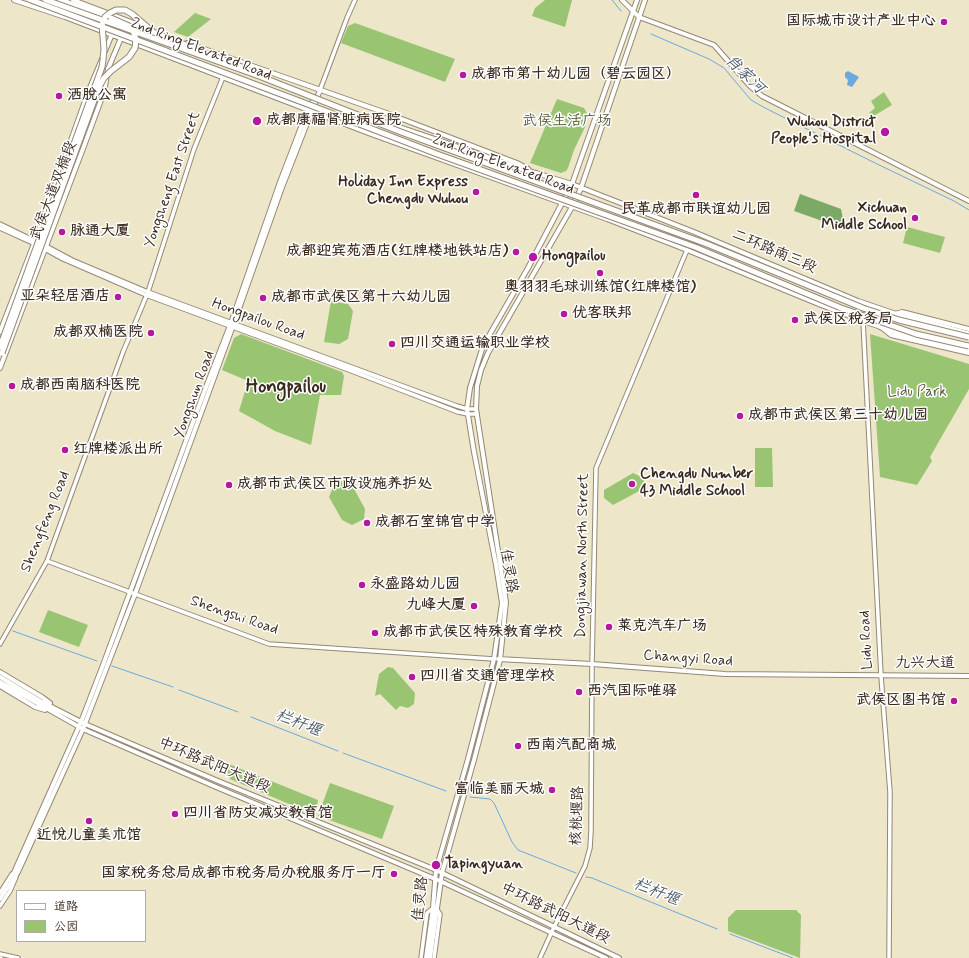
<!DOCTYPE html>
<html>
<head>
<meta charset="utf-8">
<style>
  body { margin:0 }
  #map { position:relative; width:969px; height:958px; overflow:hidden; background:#ede6c9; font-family:Mynerve,"LXGW WenKai TC",sans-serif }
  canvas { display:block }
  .legend { position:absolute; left:16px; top:890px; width:130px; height:52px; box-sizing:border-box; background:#fff; border:1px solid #b1aaa5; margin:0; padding:5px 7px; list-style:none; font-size:12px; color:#3b2a1e }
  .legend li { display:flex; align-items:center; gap:8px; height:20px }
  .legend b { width:20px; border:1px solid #b1aaa5 }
</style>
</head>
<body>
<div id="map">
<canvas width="969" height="958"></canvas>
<ul class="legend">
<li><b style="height:5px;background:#fff"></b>道路</li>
<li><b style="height:11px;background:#99c573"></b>公园</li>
</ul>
</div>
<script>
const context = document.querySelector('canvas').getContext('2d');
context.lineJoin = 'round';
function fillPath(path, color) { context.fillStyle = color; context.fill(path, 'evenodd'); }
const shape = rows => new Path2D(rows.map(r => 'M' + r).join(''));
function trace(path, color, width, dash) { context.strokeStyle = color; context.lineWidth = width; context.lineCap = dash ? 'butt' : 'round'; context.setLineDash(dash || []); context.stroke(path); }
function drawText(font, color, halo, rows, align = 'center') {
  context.font = font + ' Mynerve,"LXGW WenKai TC",sans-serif'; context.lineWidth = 3; context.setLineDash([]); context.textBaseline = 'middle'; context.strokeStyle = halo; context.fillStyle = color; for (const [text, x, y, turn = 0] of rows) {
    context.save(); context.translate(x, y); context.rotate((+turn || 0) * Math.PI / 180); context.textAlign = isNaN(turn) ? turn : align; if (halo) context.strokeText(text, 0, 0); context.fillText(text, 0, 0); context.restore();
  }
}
const green = shape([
  [545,0,572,0,565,27,532,16,535,8],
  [195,13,211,19,188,37,174,32],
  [355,23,455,59,445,82,341,43,348,26],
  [884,92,892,105,872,117,869,113,875,108,871,101],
  [557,99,584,108,588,115,586,125,574,150,568,168,566,171,561,173,530,163],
  [907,227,945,237,940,253,903,243],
  [331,301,348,304,353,311,348,339,339,344,324,342],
  [241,334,342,372,344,376,341,395,320,395,311,445,275,431,239,411,248,381,222,370,234,338],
  [870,334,969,364,969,389,930,457,932,461,917,485,880,477],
  [755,448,772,448,773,487,755,487],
  [633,473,644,478,645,488,613,505,604,498,604,490],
  [342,481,352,485,365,509,364,519,352,525,342,520,329,497,334,485],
  [48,610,88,625,79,647,39,632],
  [388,667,393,668,415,693,414,704,408,708,400,706,396,710,380,694,375,696,379,674],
  [229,764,318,800,315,815,230,779,227,770],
  [330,783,394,806,382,839,318,816],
  [736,910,796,910,801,915,800,958,728,931,728,918]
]);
const forest = shape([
  [800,194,841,209,845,229,794,211]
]);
const water = shape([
  [848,71,859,77,852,87,847,85,848,80,845,77,845,73]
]);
const stream = shape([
  [612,0,621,11],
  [651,34,709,59,724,68,751,100,765,108,873,162,954,201,969,210],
  [13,631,97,661],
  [112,666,173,687],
  [179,690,238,712],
  [251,717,338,751],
  [343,753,446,791],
  [470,797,490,799,494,803,512,842,518,850,576,873],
  [586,877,592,878,717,929],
  [730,934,793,958]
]);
const minor = shape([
  [320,90,347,18,355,0],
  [0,224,37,242],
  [0,228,35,244],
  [44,245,72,260,148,292,457,406,467,409,476,409],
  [43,248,63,259,146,295,349,370,458,412,468,414,477,414],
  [863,321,881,676,890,792,889,958],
  [47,561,269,644,494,659],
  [0,644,47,561,123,352,148,292,194,149,223,77],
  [0,893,12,874],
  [0,906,10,891,16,877],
  [0,954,18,958],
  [0,958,1,958],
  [421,958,427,913,433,908],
  [434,958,440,914,436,908],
  [540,958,554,927,585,866,590,848,591,831,592,664,596,468,687,250]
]);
const major = shape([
  [14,0,65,17,371,134,607,219,687,250,821,305,863,321,881,327,891,335,969,353],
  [73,0,147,28],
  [622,0,639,17,714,45,750,86,762,96,969,201],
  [187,43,389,114,517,163,528,169],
  [105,51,117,22],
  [536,173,572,184,694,232,858,301,896,314,902,312,969,329],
  [0,332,35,241,89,90,102,59],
  [0,368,84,146,104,92,108,69,121,38],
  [498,659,592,664,725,674,969,676],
  [0,672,42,697,50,703],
  [0,677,40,701,85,724,218,781,436,870,619,958],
  [0,682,83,729,216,787,440,881,606,958],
  [0,686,35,707,45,710],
  [12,877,81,722,103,665,206,387,231,323,280,182,308,109,315,98],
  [0,899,18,872,83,729,135,594,234,323,281,190,320,90],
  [426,958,433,908,436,870,468,759,494,659,502,603,496,565,474,452,467,409,470,388,483,346,528,268,572,184,637,0],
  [430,958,442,873,474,760,500,660,506,602,476,409,477,386,481,370,488,353,572,207,581,188,645,0]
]);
const highway = shape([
  [60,0,109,17],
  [377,120,537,174],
  [896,314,969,334],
  [881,327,905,335,969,349]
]);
const highwayBridge = shape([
  [31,0,302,102,437,154,695,247,841,308,916,334,969,346],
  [46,0,259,76,401,132,707,244,863,308,899,320,969,337],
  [0,347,102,67,103,60,104,49,102,25,105,17,110,13,116,10,125,10,132,14,153,32,247,69],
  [2,353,99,87,104,78,111,71,129,57,135,48,136,39,134,33,129,26,111,18]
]);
const markers = [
  [944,22,4,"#b5179e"],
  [463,75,4,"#b5179e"],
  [59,96,4,"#b5179e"],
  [257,121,5,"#b5179e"],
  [885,132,5,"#b5179e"],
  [476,192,4,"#b5179e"],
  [696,195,4,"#b5179e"],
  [915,218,4,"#b5179e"],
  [62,232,4,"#b5179e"],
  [516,252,4,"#b5179e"],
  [533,257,5,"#b5179e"],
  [600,273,4,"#b5179e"],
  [118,297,4,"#b5179e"],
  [263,298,4,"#b5179e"],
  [564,314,4,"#b5179e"],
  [795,320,4,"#b5179e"],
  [151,333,4,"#b5179e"],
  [392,344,4,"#b5179e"],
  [12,386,4,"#b5179e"],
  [740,416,4,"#b5179e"],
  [65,450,4,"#b5179e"],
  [632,484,4,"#b5179e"],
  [229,485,4,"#b5179e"],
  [367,523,4,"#b5179e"],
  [362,585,4,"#b5179e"],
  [474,606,4,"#b5179e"],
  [609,627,4,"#b5179e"],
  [375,633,4,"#b5179e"],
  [412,677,4,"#b5179e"],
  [579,692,4,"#b5179e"],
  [954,701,4,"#b5179e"],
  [518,746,4,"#b5179e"],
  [552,790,4,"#b5179e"],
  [175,814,4,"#b5179e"],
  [89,821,4,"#b5179e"],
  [436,865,5,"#b5179e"],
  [394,874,4,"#b5179e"]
];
const poiNames = [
  ["国际城市设计产业中心",936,22,"right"],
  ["成都市第十幼儿园（碧云园区）",471,75],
  ["洒脱公寓",67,96],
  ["成都康福肾脏病医院",266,121],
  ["Wuhou District",876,123,"right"],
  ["People's Hospital",876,140,"right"],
  ["Holiday Inn Express",468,183,"right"],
  ["Chengdu Wuhou",468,200,"right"],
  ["Xichuan",907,209,"right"],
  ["Middle School",907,226,"right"],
  ["民革成都市联谊幼儿园",696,210,"center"],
  ["脉通大厦",70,232],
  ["成都迎宾苑酒店(红牌楼地铁站店)",508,252,"right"],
  ["Hongpailou",542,257],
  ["奥羽羽毛球训练馆(红牌楼馆)",600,288,"center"],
  ["亚朵轻居酒店",110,297,"right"],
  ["成都市武侯区第十六幼儿园",271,298],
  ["优客联邦",572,314],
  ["武侯区税务局",803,320],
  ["成都双楠医院",143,333,"right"],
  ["四川交通运输职业学校",400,344],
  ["成都西南脑科医院",20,386],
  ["成都市武侯区第三十幼儿园",748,416],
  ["红牌楼派出所",73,450],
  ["Chengdu Number",640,475],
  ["43 Middle School",640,492],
  ["成都市武侯区市政设施养护处",237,485],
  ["成都石室锦官中学",375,523],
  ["永盛路幼儿园",370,585],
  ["九峰大厦",466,606,"right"],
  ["莱克汽车广场",617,627],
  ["成都市武侯区特殊教育学校",383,633],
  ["四川省交通管理学校",420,677],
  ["西汽国际唯驿",587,692],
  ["武侯区图书馆",946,701,"right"],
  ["西南汽配商城",526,746],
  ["富临美丽天城",544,790,"right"],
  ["四川省防灾减灾教育馆",183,814],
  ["近悦儿童美术馆",89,836,"center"],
  ["Tapingyuan",445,865],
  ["国家税务总局成都市税务局办税服务厅一厅",386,874,"right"]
];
const streetNames = [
  ["2nd Ring Elevated Road",201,50,21],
  ["2nd Ring Elevated Road",503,165,20],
  ["Yongsheng East Street",173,180,-71],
  ["武侯大道双楠段",54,191,-69],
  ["二环路南三段",774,252,23],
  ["Hongpailou Road",258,320,20],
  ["Yongshun Road",195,395,-70],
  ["Shengfeng Road",46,522,-68],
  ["Dongjiawan North Street",583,556,-89],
  ["佳灵路",508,571,81],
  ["Shengshi Road",234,616,19],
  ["Lidu Road",867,640,-93],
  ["Changyi Road",688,659,4],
  ["九兴大道",925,664],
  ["中环路武阳大道段",214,766,23],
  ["核桃堰路",578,816,-88],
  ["佳灵路",421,899,-84],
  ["中环路武阳大道段",555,914,26]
];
const parkNames = [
  ["武侯生活广场",567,122],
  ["Lidu Park",917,393]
];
const waterNames = [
  ["肖家河",744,75,44],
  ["栏杆堰",298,724,21],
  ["栏杆堰",656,893,22]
];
const districtNames = [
  ["Hongpailou",286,388]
];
fillPath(green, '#99c573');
fillPath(forest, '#7aaa65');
fillPath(water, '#6ba8dd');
trace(stream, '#6ba8dd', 1);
trace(minor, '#948874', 5.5);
trace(major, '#948874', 6);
trace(highway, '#948874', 7);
trace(minor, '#fff', 3.5);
trace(major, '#fff', 4);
trace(highway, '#fff', 5);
trace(highwayBridge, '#948874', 7, []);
trace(highwayBridge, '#fff', 5);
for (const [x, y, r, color] of markers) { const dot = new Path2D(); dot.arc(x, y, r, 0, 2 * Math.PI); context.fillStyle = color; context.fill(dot); trace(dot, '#fff', 1.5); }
drawText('bold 15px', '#3b2a1e', '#fff', poiNames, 'left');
drawText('15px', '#3b2a1e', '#fff', streetNames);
drawText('15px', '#5c603c', '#fff', parkNames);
drawText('italic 16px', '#4e5c6a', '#fff', waterNames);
drawText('bold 19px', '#3b2a1e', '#fff', districtNames);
</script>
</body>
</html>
